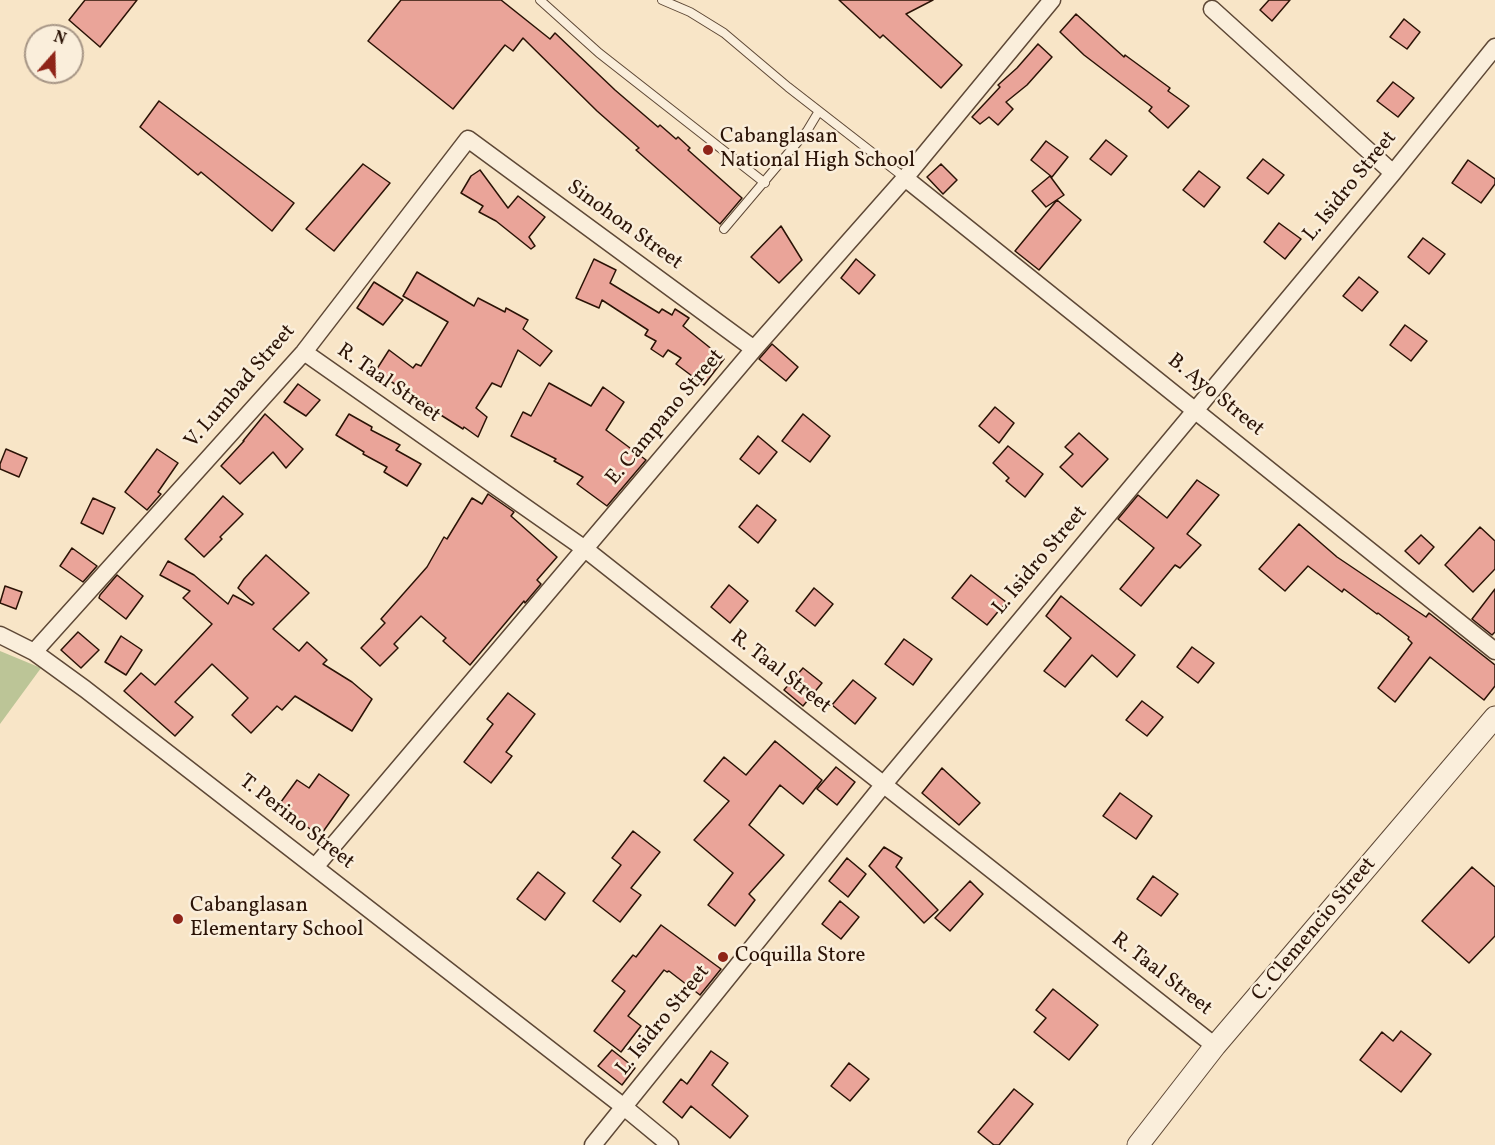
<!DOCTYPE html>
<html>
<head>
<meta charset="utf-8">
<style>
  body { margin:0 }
  #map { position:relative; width:1495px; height:1145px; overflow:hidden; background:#f8e5c7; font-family:Vollkorn,serif }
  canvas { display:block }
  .north { position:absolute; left:24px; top:24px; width:60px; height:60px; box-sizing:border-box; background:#faeedb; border:2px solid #a79686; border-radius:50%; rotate:20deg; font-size:16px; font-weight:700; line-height:24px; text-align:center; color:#2b1306 }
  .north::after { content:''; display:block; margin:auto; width:21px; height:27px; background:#8f2418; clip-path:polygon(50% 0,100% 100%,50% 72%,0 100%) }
</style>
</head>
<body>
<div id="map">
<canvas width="1495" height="1145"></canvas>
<div class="north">N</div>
</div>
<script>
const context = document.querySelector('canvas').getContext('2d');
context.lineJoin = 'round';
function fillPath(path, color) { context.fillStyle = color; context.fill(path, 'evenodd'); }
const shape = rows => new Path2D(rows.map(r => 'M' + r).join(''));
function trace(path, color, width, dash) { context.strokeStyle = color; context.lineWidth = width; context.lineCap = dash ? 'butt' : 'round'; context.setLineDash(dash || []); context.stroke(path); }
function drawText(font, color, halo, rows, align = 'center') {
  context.font = font + ' Vollkorn,serif'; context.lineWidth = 5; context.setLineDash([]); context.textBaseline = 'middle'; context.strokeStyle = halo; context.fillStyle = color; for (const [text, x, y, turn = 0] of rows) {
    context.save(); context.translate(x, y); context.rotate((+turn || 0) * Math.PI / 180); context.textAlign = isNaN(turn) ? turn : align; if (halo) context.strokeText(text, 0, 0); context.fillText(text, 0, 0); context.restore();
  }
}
const green = shape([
  [0,651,41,668,0,724]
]);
const building = shape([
  [85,0,137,0,100,47,69,20,85,0],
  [401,0,501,0,550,39,555,33,615,90,658,127,660,125,676,139,678,137,690,148,688,150,742,198,720,224,636,150,639,148,597,111,523,38,513,51,505,45,453,109,368,41,401,0],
  [839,0,933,0,906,14,962,65,941,88,883,35,880,38,839,0],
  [1269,0,1290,0,1272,21,1260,10,1269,0],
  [1076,14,1124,57,1125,55,1170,88,1168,91,1189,106,1168,128,1149,111,1152,107,1084,55,1060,32,1076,14],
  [1404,19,1420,32,1407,49,1390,37,1404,19],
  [1038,44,1052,57,1027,85,1006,102,1013,109,998,125,989,117,980,124,972,117,1000,87,998,85,1017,68,1038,44],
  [1393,82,1414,98,1398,117,1377,101,1393,82],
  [159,101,294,203,272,231,201,172,198,175,140,127,159,101],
  [1106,140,1127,156,1111,175,1090,159,1106,140],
  [1046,141,1068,157,1052,177,1031,160,1046,141],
  [1263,159,1284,175,1268,194,1247,178,1263,159],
  [1468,160,1495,179,1495,184,1481,203,1452,183,1468,160],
  [363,164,390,183,334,251,306,229,363,164],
  [941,164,957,180,943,194,927,177,941,164],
  [480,170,508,208,518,196,545,217,529,237,535,246,531,249,496,221,479,212,483,206,461,193,471,176,480,170],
  [1199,171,1220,187,1204,207,1183,190,1199,171],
  [1050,176,1064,195,1046,207,1032,191,1050,176],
  [1057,200,1081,220,1039,270,1015,251,1057,200],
  [1279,223,1301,239,1285,259,1264,242,1279,223],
  [781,226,802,260,779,283,751,257,781,226],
  [1423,238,1445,254,1429,274,1408,257,1423,238],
  [594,259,616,270,610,283,659,313,662,309,672,315,675,309,689,318,683,326,724,359,704,385,676,364,681,358,668,350,663,357,651,349,656,341,645,335,648,330,602,300,599,308,576,298,594,259],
  [856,259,875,275,859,294,841,278,856,259],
  [417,272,474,306,478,298,505,312,506,308,528,320,523,329,552,351,540,366,518,350,501,387,492,383,476,408,487,417,478,437,464,427,463,429,436,412,438,410,375,372,389,350,413,368,416,364,421,366,448,322,403,296,417,272],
  [1359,277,1378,292,1362,311,1343,296,1359,277],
  [374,282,403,300,383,325,357,308,374,282],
  [1405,325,1427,341,1411,361,1390,345,1405,325],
  [772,344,798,367,786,381,759,359,772,344],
  [549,383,591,406,603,387,624,402,606,430,646,460,607,506,577,484,583,477,554,461,556,459,511,436,523,412,531,416,549,383],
  [298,384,320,400,306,416,284,402,298,384],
  [995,407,1014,423,999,443,979,426,995,407],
  [265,414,303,449,286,468,273,452,240,484,221,466,244,441,243,441,265,414],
  [349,414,372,427,371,430,400,445,396,450,421,464,407,486,384,472,387,467,363,454,364,452,336,435,349,414],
  [803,414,830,436,810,462,782,441,803,414],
  [1079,433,1108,459,1082,487,1060,467,1073,454,1065,447,1079,433],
  [758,436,777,452,759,474,740,459,758,436],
  [1008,446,1043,474,1025,497,1006,481,1009,478,993,463,1008,446],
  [6,449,27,458,19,477,0,469,0,464,6,449],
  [157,449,178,463,158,492,161,494,147,510,125,492,157,449],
  [1197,480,1219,495,1187,534,1201,545,1180,568,1175,565,1141,606,1120,589,1154,548,1118,519,1138,495,1167,518,1197,480],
  [488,494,514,512,511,516,557,557,537,580,541,584,525,603,524,601,470,665,443,641,446,638,421,616,394,644,398,648,380,666,361,648,385,623,381,619,427,567,444,537,447,539,472,498,482,504,488,494],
  [223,496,243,514,220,537,222,539,204,557,185,539,223,496],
  [93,498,115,508,103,534,81,523,93,498],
  [757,505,776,520,758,543,739,527,757,505],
  [1299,524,1337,557,1426,617,1429,613,1495,665,1495,686,1484,700,1430,657,1395,702,1378,688,1412,643,1408,639,1409,637,1378,613,1377,614,1344,589,1342,592,1308,566,1285,591,1259,569,1299,524],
  [1480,527,1495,541,1495,569,1473,592,1445,565,1480,527],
  [1421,535,1434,547,1419,564,1405,551,1421,535],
  [72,548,97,566,83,582,60,566,72,548],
  [266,555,309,593,273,629,299,651,307,642,327,660,323,664,352,682,372,699,352,731,295,696,282,710,277,706,251,733,232,715,248,698,212,664,175,702,193,717,175,736,124,691,141,673,155,685,212,624,183,598,190,591,160,575,168,561,194,575,228,604,233,595,252,605,254,603,238,588,244,579,266,555],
  [117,575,143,596,126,619,99,598,100,595,117,575],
  [971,575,1006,602,987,625,952,598,971,575],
  [729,585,748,601,730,623,711,607,729,585],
  [5,586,22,592,16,609,0,603,5,586],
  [814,588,833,604,815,626,796,611,814,588],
  [1495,589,1495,632,1492,635,1472,619,1495,589],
  [1061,596,1135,655,1117,677,1092,655,1065,687,1044,671,1071,638,1046,616,1061,596],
  [78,632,99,650,81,668,61,650,78,632],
  [121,636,142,650,126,675,105,662,121,636],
  [904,639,932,659,913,685,885,664,904,639],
  [1192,647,1214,663,1198,683,1177,667,1192,647],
  [803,668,822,683,803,706,784,690,803,668],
  [853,680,876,698,855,724,832,705,853,680],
  [508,693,535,714,506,752,512,756,491,783,464,762,493,724,487,719,508,693],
  [1142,701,1163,717,1147,736,1126,720,1142,701],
  [775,741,822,780,803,804,780,785,749,825,784,855,749,894,755,900,735,926,708,905,733,873,694,840,729,801,704,781,724,757,746,775,775,741],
  [836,767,855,782,837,805,817,789,836,767],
  [942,768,980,803,959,825,922,793,942,768],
  [319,774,349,795,320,836,278,806,297,780,309,788,319,774],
  [1120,793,1152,816,1136,839,1103,816,1120,793],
  [633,831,660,852,631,888,641,895,620,922,593,901,621,865,612,858,633,831],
  [884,847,902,858,896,867,938,910,924,923,869,866,884,847],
  [847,858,866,874,848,897,829,881,847,858],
  [1472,867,1495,887,1495,936,1469,963,1422,921,1472,867],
  [538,872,565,893,545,920,517,899,538,872],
  [1153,876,1178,894,1161,916,1137,899,1153,876],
  [970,881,983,894,950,931,935,918,970,881],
  [840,901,859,917,841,939,822,924,840,901],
  [661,925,721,969,700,995,669,971,667,972,664,970,628,1016,641,1026,621,1052,594,1031,625,991,612,981,633,955,636,957,661,925],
  [1053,989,1098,1025,1069,1060,1034,1032,1046,1018,1036,1010,1053,989],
  [1401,1031,1431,1054,1401,1092,1360,1060,1382,1032,1393,1041,1401,1031],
  [612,1050,635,1068,622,1085,598,1066,612,1050],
  [711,1051,728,1063,712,1085,748,1116,730,1138,691,1106,682,1118,663,1102,681,1079,687,1084,711,1051],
  [849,1063,869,1079,850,1101,831,1086,849,1063],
  [1014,1089,1033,1104,999,1145,994,1145,978,1132,1014,1089]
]);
const service = shape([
  [540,0,599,53,765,183],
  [662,0,690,12,724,33,788,87,905,178],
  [724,229,807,131,819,111]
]);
const minor = shape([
  [1212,9,1393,173],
  [905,178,1495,651],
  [304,352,585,549,1215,1046],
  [0,635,34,652,85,689,624,1107,670,1145],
  [34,652,304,352,468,139,754,349],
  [315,867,754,349,905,178,1052,0],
  [593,1145,884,784,1393,173,1495,47]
]);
const tertiary = shape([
  [1138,1145,1215,1046,1495,717]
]);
const markers = [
  [708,150,6,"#8f2418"],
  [178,919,6,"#8f2418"],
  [723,957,6,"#8f2418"]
];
const poiNames = [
  ["Cabanglasan",720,138],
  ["National High School",720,162],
  ["Cabanglasan",190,907],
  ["Elementary School",190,931],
  ["Coquilla Store",735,957]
];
const streetNames = [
  ["L. Isidro Street",1351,187,-51],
  ["Sinohon Street",624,226,36],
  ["R. Taal Street",388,384,35],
  ["V. Lumbad Street",241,387,-49],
  ["B. Ayo Street",1215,396,39],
  ["E. Campano Street",666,418,-50],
  ["L. Isidro Street",1041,561,-50],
  ["R. Taal Street",780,673,38],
  ["T. Perino Street",296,823,38],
  ["C. Clemencio Street",1315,930,-50],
  ["R. Taal Street",1161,975,38],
  ["L. Isidro Street",664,1021,-51]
];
fillPath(green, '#bcc597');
fillPath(building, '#eaa499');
trace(building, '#2b1306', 1.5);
trace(service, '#5e4836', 10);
trace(minor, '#5e4836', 19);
trace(tertiary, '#5e4836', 23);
trace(service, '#faeedb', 8);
trace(minor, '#faeedb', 16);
trace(tertiary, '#faeedb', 21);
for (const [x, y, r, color] of markers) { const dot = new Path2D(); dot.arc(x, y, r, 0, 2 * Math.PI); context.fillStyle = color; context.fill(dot); trace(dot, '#faeedb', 2); }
drawText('21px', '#2b1306', '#faeedb', poiNames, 'left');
drawText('21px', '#2b1306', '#faeedb', streetNames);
</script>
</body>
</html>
